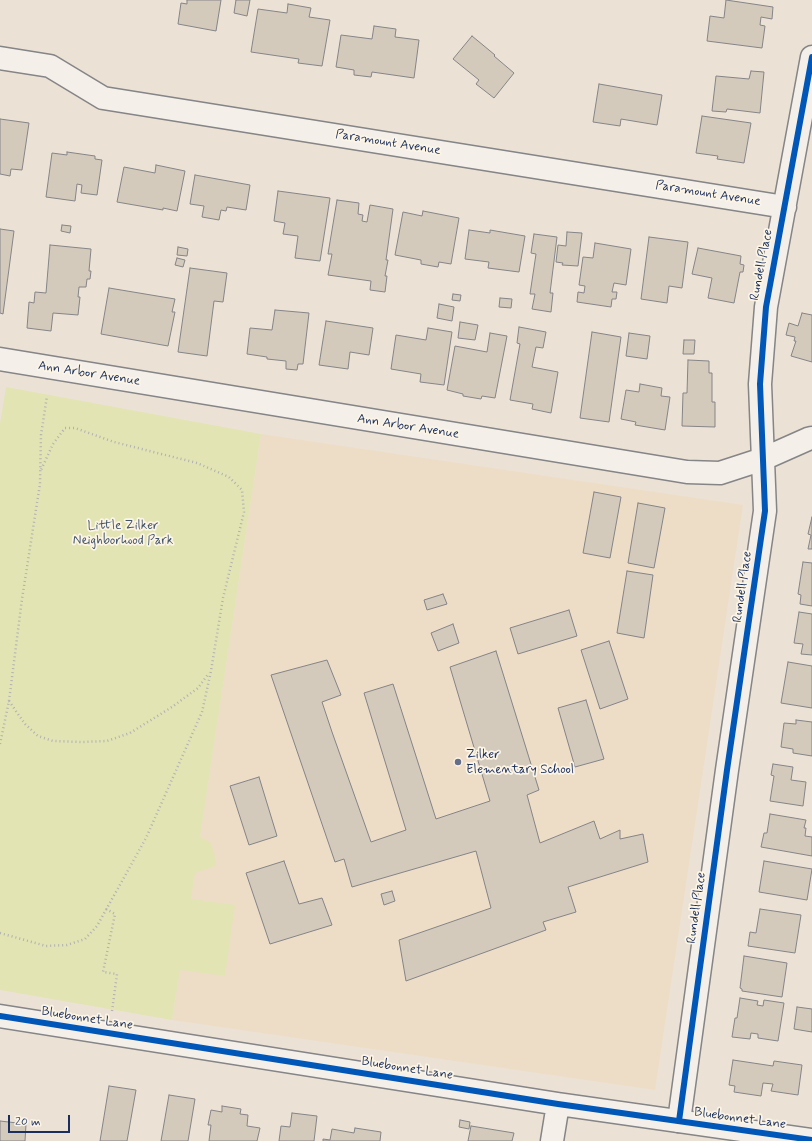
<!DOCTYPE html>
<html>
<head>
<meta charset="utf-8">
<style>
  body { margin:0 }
  #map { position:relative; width:812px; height:1141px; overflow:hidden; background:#ebe2d5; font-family:Mynerve,sans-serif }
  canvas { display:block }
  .scale { position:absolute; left:8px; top:1115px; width:62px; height:18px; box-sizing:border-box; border:2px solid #1b2f5e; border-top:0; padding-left:5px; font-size:12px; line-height:14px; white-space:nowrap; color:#1b2f5e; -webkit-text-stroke:3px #fcf5e5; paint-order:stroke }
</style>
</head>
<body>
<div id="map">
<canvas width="812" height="1141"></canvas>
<div class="scale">20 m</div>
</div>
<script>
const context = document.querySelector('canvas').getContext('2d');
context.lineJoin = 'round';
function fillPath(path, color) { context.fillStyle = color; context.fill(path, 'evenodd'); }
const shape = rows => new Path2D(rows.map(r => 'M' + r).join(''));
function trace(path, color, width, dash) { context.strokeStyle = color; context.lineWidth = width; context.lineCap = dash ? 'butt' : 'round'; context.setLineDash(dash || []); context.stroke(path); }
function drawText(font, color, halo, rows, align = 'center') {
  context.font = font + ' Mynerve,sans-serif'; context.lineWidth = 3.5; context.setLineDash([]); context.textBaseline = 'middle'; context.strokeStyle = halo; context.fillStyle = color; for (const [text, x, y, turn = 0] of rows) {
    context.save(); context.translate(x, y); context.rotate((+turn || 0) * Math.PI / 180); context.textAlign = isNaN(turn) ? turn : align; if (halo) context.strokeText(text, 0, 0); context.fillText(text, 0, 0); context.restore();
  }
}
const built = shape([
  [261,434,743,505,655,1090,172,1020]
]);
const green = shape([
  [6,387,261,434,200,837,211,843,216,861,216,866,195,873,191,899,235,905,225,976,180,970,172,1020,0,990,0,424]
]);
const building = shape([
  [187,0,221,0,216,31,178,24,181,3,187,4,187,0],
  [236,0,250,0,247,16,234,13,236,0],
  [726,0,773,7,772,19,761,17,760,25,765,26,762,48,707,41,710,16,724,18,726,0],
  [288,4,311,8,309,17,330,20,322,66,298,63,299,59,251,52,258,9,287,13,288,4],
  [374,26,396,29,395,37,419,40,414,78,372,72,371,77,354,75,354,70,336,67,341,35,372,39,374,26],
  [472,36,495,55,494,56,514,73,494,98,476,84,479,80,453,59,472,36],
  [751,71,764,72,760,113,727,109,726,112,712,111,716,76,749,79,751,71],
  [599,84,662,95,657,125,621,119,620,126,593,122,599,84],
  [702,116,751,123,744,163,717,159,718,156,696,153,702,116],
  [0,119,29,123,22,170,11,169,10,176,0,174,0,119],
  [67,152,95,156,95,159,102,160,97,195,81,193,82,185,77,184,75,201,46,197,52,153,67,155,67,152],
  [156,165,185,171,177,211,163,208,163,210,117,202,124,167,155,173,156,165],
  [195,175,250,185,246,210,227,207,226,211,221,210,219,220,202,217,204,206,190,204,195,175],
  [278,191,330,198,320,261,295,258,298,236,283,234,285,223,274,221,278,191],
  [337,200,359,203,358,214,363,215,362,221,367,222,370,205,393,209,386,260,388,260,385,276,387,276,385,292,370,290,371,281,328,275,332,254,328,254,337,200],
  [423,211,459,218,451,264,439,262,438,267,421,264,421,260,395,255,403,212,422,216,423,211],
  [62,225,71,226,70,233,61,231,62,225],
  [0,229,14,231,3,314,0,313,0,229],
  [469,230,490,233,490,230,525,236,519,272,488,268,489,262,465,259,469,230],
  [567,232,582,233,578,266,562,265,563,263,556,262,558,245,566,246,567,232],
  [534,234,557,237,550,293,553,293,551,312,532,309,535,294,530,294,536,254,531,253,534,234],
  [649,237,688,242,682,288,669,286,667,303,641,299,649,237],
  [595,243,631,249,626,285,614,283,612,292,617,292,616,299,612,299,611,307,577,302,578,292,584,293,585,286,579,285,583,257,593,258,595,243],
  [50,245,91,249,89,271,91,271,90,279,87,279,86,287,79,287,78,297,80,297,78,315,53,313,51,331,27,328,29,302,34,303,35,292,46,293,50,245],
  [178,247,188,249,187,256,177,255,178,247],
  [698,248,741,256,740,264,744,265,743,272,740,272,734,303,708,298,712,278,692,274,698,248],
  [177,258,185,260,183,267,175,265,177,258],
  [190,268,227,273,223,302,214,301,207,356,178,352,190,268],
  [109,288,175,299,172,312,175,312,168,346,101,334,109,288],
  [453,294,461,295,460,301,452,300,453,294],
  [500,298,512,299,511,308,499,307,500,298],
  [439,304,454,307,452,321,437,318,439,304],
  [275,310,309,313,303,364,298,364,297,370,286,369,286,361,267,359,267,357,247,354,250,328,272,330,275,310],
  [802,313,812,315,812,362,791,356,796,341,794,341,795,337,786,335,789,323,798,326,802,313],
  [326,321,373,328,369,355,350,352,348,369,319,365,326,321],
  [460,322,478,325,475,340,458,338,460,322],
  [519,327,546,332,543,348,536,347,532,367,558,372,551,413,532,409,533,404,510,400,520,344,517,343,519,327],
  [428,328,452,332,444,385,420,382,421,374,391,369,396,335,426,340,428,328],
  [592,332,621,337,609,422,580,418,592,332],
  [490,333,507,336,495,398,482,396,481,399,463,396,463,394,447,390,455,346,487,352,490,333],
  [629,333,650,336,647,359,626,356,629,333],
  [684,340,695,340,694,354,683,354,684,340],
  [688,360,709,361,709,373,712,373,712,402,715,402,715,427,682,426,683,393,687,393,688,360],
  [640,384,662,388,661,396,670,397,665,430,635,425,636,422,621,419,626,390,639,392,640,384],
  [594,492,621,497,610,558,583,553,594,492],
  [638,503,665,508,654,568,628,563,638,503],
  [812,517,812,549,808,549,811,535,808,534,812,517],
  [803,562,812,563,812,606,800,604,801,595,798,594,803,562],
  [627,571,653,575,644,638,617,633,627,571],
  [443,594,447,604,427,610,424,600,443,594],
  [569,610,577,636,518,654,510,628,569,610],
  [799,612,812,614,812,655,801,654,803,644,794,643,799,612],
  [453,624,459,643,438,651,431,633,453,624],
  [609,641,628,699,600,709,581,650,609,641],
  [496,651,539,790,527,795,540,843,594,821,600,839,620,830,620,839,643,834,648,862,568,887,576,912,543,922,546,930,406,981,399,940,491,908,476,851,352,887,344,859,335,862,271,675,327,660,341,695,322,702,332,732,371,842,406,830,364,693,393,684,436,819,490,801,450,667,496,651],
  [788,662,812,666,812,708,781,703,788,662],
  [586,700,604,759,575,767,558,708,586,700],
  [796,720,812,722,812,756,793,753,793,749,781,747,784,723,796,724,796,720],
  [773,764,793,767,791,780,806,782,803,806,770,801,774,776,771,775,773,764],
  [259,777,277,836,249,845,230,786,259,777],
  [770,814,806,820,804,828,806,828,805,836,812,837,812,856,761,847,764,833,767,833,770,814],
  [284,861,299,904,322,898,332,925,270,944,246,873,284,861],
  [764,861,812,869,807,900,759,892,764,861],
  [392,891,395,901,384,905,381,894,392,891],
  [760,909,801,915,795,953,748,946,750,932,756,933,760,909],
  [744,956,787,963,782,997,742,991,742,989,740,988,744,956],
  [740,998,758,1001,757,1005,763,1006,764,1000,784,1003,778,1041,758,1038,758,1034,751,1033,750,1039,732,1037,735,1018,737,1018,740,998],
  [797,1007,812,1009,812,1032,794,1029,797,1007],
  [733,1060,773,1066,774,1061,802,1065,798,1095,771,1091,773,1084,763,1083,761,1096,734,1092,735,1086,729,1085,733,1060],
  [109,1086,136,1090,127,1141,100,1141,109,1086],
  [169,1095,195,1099,188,1141,161,1141,169,1095],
  [222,1106,241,1109,240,1114,248,1115,247,1126,260,1128,257,1141,209,1141,211,1125,208,1125,211,1110,222,1112,222,1106],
  [292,1113,317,1116,314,1141,279,1141,281,1126,290,1127,292,1113],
  [460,1120,470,1122,469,1129,459,1127,460,1120],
  [0,1121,26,1124,25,1141,0,1141,0,1121],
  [471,1126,514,1133,512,1141,468,1141,471,1126],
  [355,1128,381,1132,380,1141,323,1141,323,1139,330,1140,332,1129,354,1133,355,1128]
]);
const path = shape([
  [9,701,25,724,38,736,53,741,82,742,107,741,130,733,172,707,198,688,209,673],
  [0,744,9,701,22,599,40,484,41,435,47,396],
  [106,909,115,914,103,972,117,974,112,1011],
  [0,933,46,946,67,945,85,939,97,926,146,838,202,712,211,671,223,598,244,512,242,490,229,477,197,463,114,442,75,428,65,428,53,444,41,470]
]);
const street = shape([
  [0,58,50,66,103,98,785,207],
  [0,359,687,472,720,473,763,459,808,439,812,438],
  [679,1121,727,770,765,511,760,384,766,307,812,57]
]);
const secondary = shape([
  [0,1016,558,1104,812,1140],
  [552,1141,558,1104]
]);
const cycleway = shape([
  [0,1016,558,1104,812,1140],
  [679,1121,727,770,765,511,760,384,766,307,812,57]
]);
const markers = [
  [458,762,4,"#646e88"]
];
const streetNames = [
  ["Paramount Avenue",388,143,9],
  ["Paramount Avenue",708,194,9],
  ["Rundell Place",762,265,-79],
  ["Ann Arbor Avenue",89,374,9],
  ["Ann Arbor Avenue",408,427,9],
  ["Rundell Place",743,587,-82],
  ["Rundell Place",697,908,-82],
  ["Bluebonnet Lane",87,1019,9],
  ["Bluebonnet Lane",407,1069,9],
  ["Bluebonnet Lane",740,1119,8]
];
const parkNames = [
  ["Little Zilker",123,526],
  ["Neighborhood Park",123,541]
];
const poiNames = [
  ["Zilker",466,755],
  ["Elementary School",466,770]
];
fillPath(built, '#edddc7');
fillPath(green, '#e2e4b4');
fillPath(building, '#d3cabc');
trace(building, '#858487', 1);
trace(street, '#858487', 25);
trace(secondary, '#858487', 25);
trace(path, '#b0b1b1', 2.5, [1, 3]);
trace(street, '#f4f0e9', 22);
trace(secondary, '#f4f0e9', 22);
trace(cycleway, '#0057b8', 6);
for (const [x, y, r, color] of markers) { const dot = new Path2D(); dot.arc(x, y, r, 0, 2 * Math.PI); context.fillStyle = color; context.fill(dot); trace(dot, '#fcf5e5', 1.5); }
drawText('13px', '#1b2f5e', '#fcf5e5', streetNames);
drawText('13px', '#41546a', '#fcf5e5', parkNames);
drawText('13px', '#1b2f5e', '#fcf5e5', poiNames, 'left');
</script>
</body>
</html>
